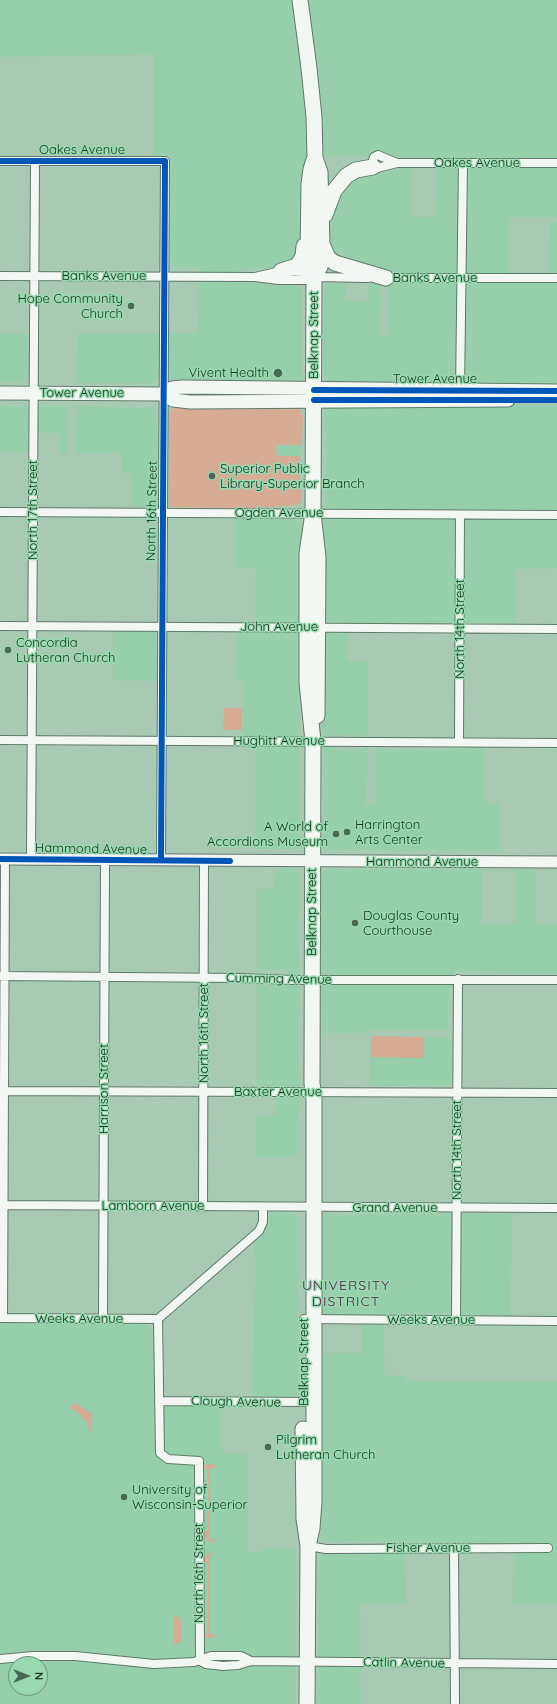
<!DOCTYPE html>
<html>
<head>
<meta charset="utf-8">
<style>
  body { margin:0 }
  #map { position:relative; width:557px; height:1704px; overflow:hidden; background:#a8cab4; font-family:Quicksand,sans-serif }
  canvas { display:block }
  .north { position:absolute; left:8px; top:1656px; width:40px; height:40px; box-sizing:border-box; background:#99d9b1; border:1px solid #669778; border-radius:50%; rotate:90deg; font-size:11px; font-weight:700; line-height:16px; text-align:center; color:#193323 }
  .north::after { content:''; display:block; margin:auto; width:14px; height:18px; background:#4b6856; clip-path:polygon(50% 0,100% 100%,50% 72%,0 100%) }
</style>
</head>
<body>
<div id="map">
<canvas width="557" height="1704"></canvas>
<div class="north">N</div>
</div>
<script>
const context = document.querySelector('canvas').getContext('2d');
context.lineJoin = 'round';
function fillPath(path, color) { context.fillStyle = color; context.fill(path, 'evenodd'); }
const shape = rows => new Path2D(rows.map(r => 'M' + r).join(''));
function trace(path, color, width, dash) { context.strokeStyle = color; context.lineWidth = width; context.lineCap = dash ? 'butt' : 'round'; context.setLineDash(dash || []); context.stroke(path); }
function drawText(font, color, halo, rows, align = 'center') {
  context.font = font + ' Quicksand,sans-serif'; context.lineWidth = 3; context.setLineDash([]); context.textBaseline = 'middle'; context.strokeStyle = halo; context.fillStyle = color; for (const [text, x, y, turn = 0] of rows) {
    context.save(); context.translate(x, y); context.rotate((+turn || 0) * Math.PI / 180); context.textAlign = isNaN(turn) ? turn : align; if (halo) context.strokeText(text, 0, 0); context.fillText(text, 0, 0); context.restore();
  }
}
const built = shape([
  [0,0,557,0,557,217,510,217,509,223,509,283,549,283,550,221,557,221,557,386,329,383,326,381,324,374,324,290,327,284,346,283,346,301,368,301,369,283,381,283,380,335,389,335,389,271,375,271,331,255,329,241,330,213,341,184,366,171,385,171,412,167,411,217,436,217,437,166,509,167,509,158,400,157,384,155,371,157,323,156,320,79,318,56,300,55,305,108,306,173,298,257,279,268,240,269,240,283,296,285,302,288,302,380,299,382,177,381,171,379,168,371,158,371,158,378,152,383,77,383,78,334,198,334,199,269,177,268,174,268,170,262,170,156,154,156,154,54,0,57],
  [0,334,31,334,29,376,25,382,0,382],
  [557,405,557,568,516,569,516,623,332,624,325,621,324,576,326,543,323,530,326,489,326,428,324,412,327,406],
  [0,406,68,406,68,453,60,453,60,433,31,433,30,452,0,452],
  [77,406,155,408,159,441,159,507,131,507,131,473,122,473,122,453,76,453],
  [276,445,302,445,300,456,276,456],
  [235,517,296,520,302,525,299,766,299,837,301,842,299,847,295,849,255,849,255,736,243,736,244,681,236,680,237,631,255,630,256,568,235,567],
  [113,630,157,632,158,681,113,680],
  [347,631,347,661,367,662,367,737,360,735,336,735,328,738,322,733,325,633],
  [326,745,331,745,336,750,364,750,364,745,367,745,366,806,375,805,375,745,378,745,378,750,449,750,450,746,485,746,485,803,499,803,500,851,324,850,322,843,324,806,322,752],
  [275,869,296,869,300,874,298,949,300,970,298,974,294,976,290,976,287,970,259,970,259,974,257,974,257,889,274,889],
  [326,869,482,869,482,924,515,924,516,870,536,870,535,924,557,924,557,974,454,972,454,988,449,988,448,1030,364,1030,364,1033,323,1033,320,989,322,984,326,984,327,972,321,970,320,966,321,876],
  [257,983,269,986,296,984,299,989,298,1058,300,1080,300,1085,296,1088,257,1086],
  [371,1036,452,1038,451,1083,443,1086,370,1085],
  [293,1096,300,1100,297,1121,297,1157,256,1157,256,1116,275,1116,275,1098],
  [273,1212,293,1213,297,1217,298,1391,296,1396,291,1398,263,1396,253,1398,255,1262,253,1244,255,1240,266,1226,268,1216],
  [328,1213,334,1215,449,1214,452,1228,452,1313,323,1314,321,1312,321,1217],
  [465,1214,511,1214,510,1316,461,1315,461,1278,459,1278,460,1217],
  [0,1323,145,1324,152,1329,155,1336,155,1405,221,1405,221,1452,248,1455,248,1552,258,1552,262,1548,289,1548,296,1553,296,1704,0,1704],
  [16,1664,40,1664,40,1688,16,1688],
  [383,1324,385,1375,405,1376,405,1381,557,1381,557,1604,513,1604,514,1543,321,1541,318,1353,362,1353,362,1325],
  [405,1553,406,1604,360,1604,361,1704,317,1704,320,1557,323,1554]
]);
const green = shape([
  [298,407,303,416,302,445,276,445,277,456,300,456,300,475,302,496,301,502,298,505,242,509,169,507,169,413,172,408],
  [224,708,242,708,242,730,223,730],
  [371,1036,424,1037,424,1058,371,1057],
  [75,1403,92,1414,92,1435,86,1421,76,1411,69,1408],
  [206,1464,216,1465,216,1468,210,1468,210,1539,215,1540,213,1543,206,1539,203,1531,208,1531,208,1469,203,1469],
  [211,1553,216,1554,210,1555,210,1634,215,1635,213,1638,204,1638,202,1633,208,1633,208,1564,203,1562,205,1556],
  [174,1615,178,1617,181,1622,181,1641,177,1644,173,1643]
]);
const street = shape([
  [0,161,165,161,161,860],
  [397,163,377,168,373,167,372,163,374,157,378,155,397,163,557,163],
  [0,276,255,277,278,280,307,280,314,277,368,278],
  [255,277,281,271,303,272,312,276],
  [384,278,557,278],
  [460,390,463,163],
  [0,512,557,515],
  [0,626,557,629],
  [0,740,557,743],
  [459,742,460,515],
  [31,859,35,161],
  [0,976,240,978,293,980,557,980],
  [0,1091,557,1093],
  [0,1205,557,1208],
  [203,1206,204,861],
  [0,1318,158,1319],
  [3,1318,5,859],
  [103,1319,105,860],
  [158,1319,160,1453,168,1459,199,1461,200,1661],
  [158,1319,259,1231,263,1222,263,1207],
  [304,1319,557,1321],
  [456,1320,458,979],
  [159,1401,313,1402],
  [308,1546,326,1549,548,1548],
  [454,1548,455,1704],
  [0,1659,33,1656,75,1656,154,1664,194,1662,211,1656,241,1656,251,1661],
  [200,1661,206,1664,223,1666,238,1665,251,1661,557,1664]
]);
const secondary = shape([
  [0,859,557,862]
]);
const primary = shape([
  [0,393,164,394,172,388,182,387,557,391],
  [164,394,173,400,190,402,508,400]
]);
const highway = shape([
  [300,0,309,68,314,117,315,157,311,169,309,184,308,258,310,269,314,277],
  [325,215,334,191,346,176,356,170,373,167],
  [322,244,328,258,335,263,386,278],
  [281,271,297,266,303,256,304,246],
  [314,277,313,513,318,557,317,716],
  [314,277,320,267,322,244,320,172,315,158],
  [303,1429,304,1519,308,1546,307,1704],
  [308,1546,312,1528,314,1502,314,1100,312,1083,313,741,307,683,307,553,313,513]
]);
const cycleway = shape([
  [0,161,165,161,161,860],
  [314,390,557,391],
  [314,400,557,400],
  [0,859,230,861]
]);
const markers = [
  [131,306,4,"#4b6856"],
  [278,373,5,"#4b6856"],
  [212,476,4,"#4b6856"],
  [8,650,4,"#4b6856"],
  [347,832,4,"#4b6856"],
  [336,834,4,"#4b6856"],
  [355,923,4,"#4b6856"],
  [268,1447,4,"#4b6856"],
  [124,1497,4,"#4b6856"]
];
const streetNames = [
  ["Oakes Avenue",82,150],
  ["Oakes Avenue",477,163],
  ["Banks Avenue",104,276],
  ["Banks Avenue",435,278],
  ["Belknap Street",314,335,-90],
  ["Tower Avenue",435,379],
  ["Tower Avenue",82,393],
  ["North 17th Street",33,510,-90],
  ["North 16th Street",152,511,-89],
  ["Ogden Avenue",279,513],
  ["John Avenue",279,627],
  ["North 14th Street",460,629,-90],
  ["Hughitt Avenue",279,741],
  ["Hammond Avenue",91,849,1],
  ["Hammond Avenue",422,862],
  ["Belknap Street",312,912,-90],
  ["Cumming Avenue",279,979,1],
  ["North 16th Street",204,1033,-90],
  ["Harrison Street",104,1089,-90],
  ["Baxter Avenue",278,1092],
  ["North 14th Street",457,1150,-90],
  ["Lamborn Avenue",153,1206],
  ["Grand Avenue",395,1208],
  ["Weeks Avenue",79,1319],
  ["Weeks Avenue",431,1320],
  ["Belknap Street",304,1362,-90],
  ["Clough Avenue",236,1402,1],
  ["Fisher Avenue",428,1548],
  ["North 16th Street",199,1573,-90],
  ["Catlin Avenue",404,1663,1]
];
const poiNames = [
  ["Hope Community",123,299,"right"],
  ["Church",123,314,"right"],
  ["Vivent Health",269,373,"right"],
  ["Superior Public",220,469],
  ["Library-Superior Branch",220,484],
  ["Concordia",16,643],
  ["Lutheran Church",16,658],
  ["Harrington",355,825],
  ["Arts Center",355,840],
  ["A World of",328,827,"right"],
  ["Accordions Museum",328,842,"right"],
  ["Douglas County",363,916],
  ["Courthouse",363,931],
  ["Pilgrim",276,1440],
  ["Lutheran Church",276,1455],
  ["University of",132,1490],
  ["Wisconsin-Superior",132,1505]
];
const neighbourhoodNames = [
  ["UNIVERSITY",346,1286],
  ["DISTRICT",346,1302]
];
fillPath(built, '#97ceac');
fillPath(green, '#d6ad94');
trace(street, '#5e7a6a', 10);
trace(secondary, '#5e7a6a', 13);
trace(primary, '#5e7a6a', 15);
trace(highway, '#5e7a6a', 17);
trace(street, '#f2f7f4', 8);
trace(secondary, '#f2f7f4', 11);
trace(primary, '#f2f7f4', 13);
trace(highway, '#f2f7f4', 15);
trace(cycleway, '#0057b8', 6);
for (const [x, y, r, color] of markers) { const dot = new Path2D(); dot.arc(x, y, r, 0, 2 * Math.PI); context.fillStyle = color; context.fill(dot); trace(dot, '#99d9b1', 1.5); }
drawText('13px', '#193323', '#99d9b1', streetNames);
drawText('13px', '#193323', '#99d9b1', poiNames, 'left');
context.letterSpacing = '1px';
drawText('14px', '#59224d', '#99d9b1', neighbourhoodNames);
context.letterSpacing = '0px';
</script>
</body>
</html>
